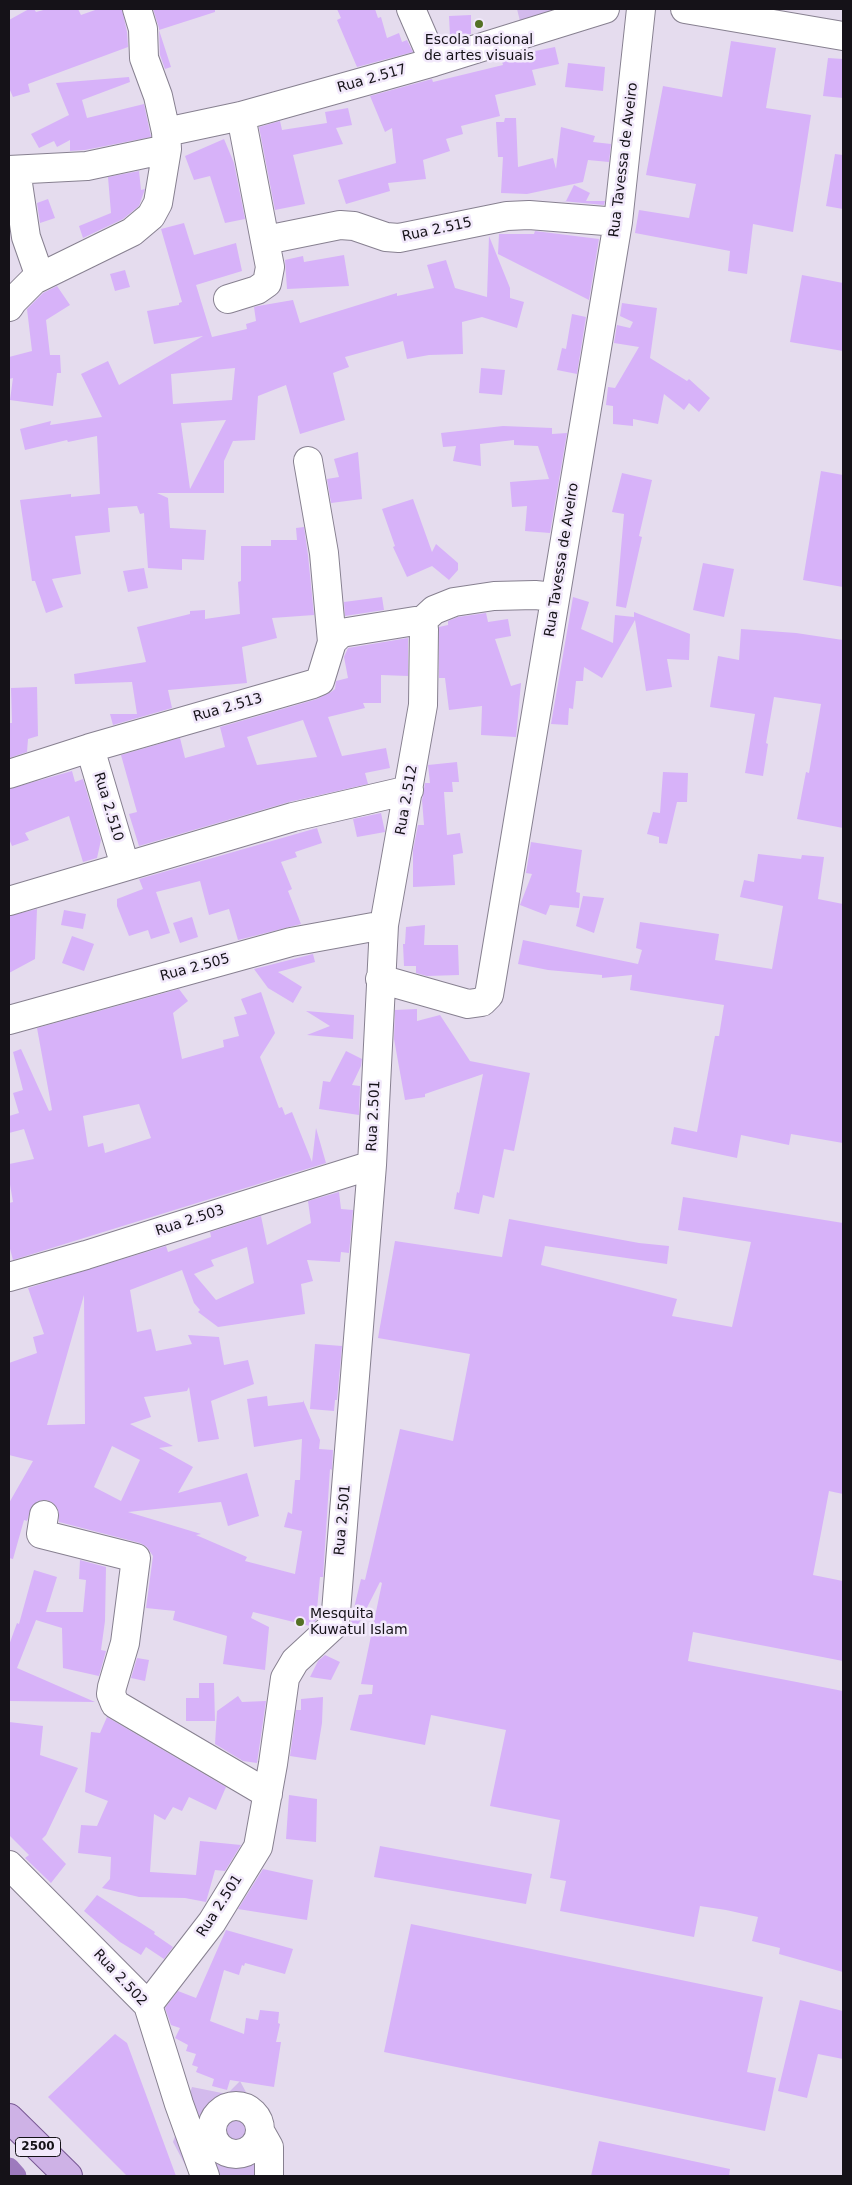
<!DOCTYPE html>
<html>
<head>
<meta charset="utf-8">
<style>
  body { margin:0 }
  #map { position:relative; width:852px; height:2185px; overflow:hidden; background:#e5dcee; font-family:"DejaVu Sans",sans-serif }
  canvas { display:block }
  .frame { position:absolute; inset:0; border:10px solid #151218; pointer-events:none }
</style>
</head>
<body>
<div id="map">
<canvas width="852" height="2185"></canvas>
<div class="frame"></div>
</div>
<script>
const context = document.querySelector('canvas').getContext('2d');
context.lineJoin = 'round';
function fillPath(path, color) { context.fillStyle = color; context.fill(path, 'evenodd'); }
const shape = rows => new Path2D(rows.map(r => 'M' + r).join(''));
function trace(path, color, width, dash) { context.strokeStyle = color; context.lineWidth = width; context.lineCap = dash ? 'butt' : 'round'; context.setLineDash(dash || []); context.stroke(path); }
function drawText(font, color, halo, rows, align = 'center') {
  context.font = font + ' "DejaVu Sans",sans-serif'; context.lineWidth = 5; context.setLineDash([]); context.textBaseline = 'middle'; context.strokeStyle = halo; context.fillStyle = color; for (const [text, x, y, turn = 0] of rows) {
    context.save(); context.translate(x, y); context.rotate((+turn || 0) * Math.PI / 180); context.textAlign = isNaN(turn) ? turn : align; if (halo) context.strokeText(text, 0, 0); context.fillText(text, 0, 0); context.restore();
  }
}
const green = shape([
  [517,9,558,9,520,21],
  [240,2081,262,2122,256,2176,191,2176,173,2142,192,2087,227,2094]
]);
const canal = shape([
  [9,2168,16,2176]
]);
const building = shape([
  [29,9,34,9,36,12,47,9,78,9,81,15,98,9,122,9,127,32,128,47,28,84,30,92,13,97,9,88,9,20],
  [153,9,215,9,215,12,159,30,171,67,165,69,160,55,159,28],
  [337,9,375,9,378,18,381,17,387,38,399,33,402,42,407,40,413,52,357,67,337,20,341,18],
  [471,15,471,34,450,36,449,16],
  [731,41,776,48,766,108,811,115,793,232,753,224,747,274,728,271,730,251,635,233,639,210,689,218,696,184,646,175,663,86,722,97],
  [555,47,559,64,532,70,536,85,495,95,500,116,461,126,463,134,446,139,450,151,423,160,426,179,388,183,390,191,346,204,338,180,396,163,392,128,385,132,370,96,432,79,433,82,503,65,501,58],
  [828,58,843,59,843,98,823,96],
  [568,63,605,67,603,91,565,87],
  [129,77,130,82,82,100,87,118,144,104,151,137,85,150,70,151,70,140,57,147,54,141,39,148,31,134,69,115,56,83],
  [348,108,352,125,336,128,343,144,293,155,305,204,275,210,259,127,280,121,282,130,327,123,325,112],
  [505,118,516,118,518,167,553,158,556,169,561,127,595,136,593,142,611,144,609,162,588,160,583,182,527,194,501,193,503,157,498,157,496,122,504,122],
  [224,139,234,163,245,219,225,223,210,176,194,180,185,156],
  [835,154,843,155,843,209,826,206],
  [139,171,141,190,145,189,139,206,123,219,83,238,79,226,111,213,108,177],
  [574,185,590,193,586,201,605,201,604,205,562,201,566,201],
  [48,199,55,218,40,223,37,203],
  [184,223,194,255,236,243,242,271,196,285,212,337,247,329,246,324,256,321,254,307,258,306,293,300,300,323,397,293,397,296,434,288,427,265,446,260,455,288,487,297,489,236,510,288,510,298,524,302,517,328,482,317,462,322,463,354,429,355,407,359,403,341,345,357,349,367,333,373,345,420,300,434,286,385,258,396,255,440,233,441,224,461,224,493,157,493,168,498,170,528,206,530,204,560,182,559,182,570,148,568,144,513,140,514,137,506,108,508,110,532,75,536,81,574,52,579,63,607,46,613,35,581,32,581,20,500,71,494,71,497,100,494,97,436,68,442,67,440,25,450,20,429,51,421,50,425,102,417,81,374,108,361,119,385,203,336,154,344,147,311,179,305,179,303,182,302,161,229],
  [235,368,232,400,173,404,171,374],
  [226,420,190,489,181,423],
  [535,231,599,239,589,300,498,254,499,234,534,234],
  [344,255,349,286,287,289,285,260,303,256,304,262],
  [125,270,130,287,115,291,110,274],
  [802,275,843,283,843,351,790,342],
  [57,286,70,305,46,320,50,355,60,355,61,373,57,373,53,406,10,400,13,378,9,379,9,357,32,351,27,309,43,293],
  [622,303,657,308,650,358,687,381,689,379,710,398,699,412,689,403,684,410,664,394,658,424,633,419,633,426,613,424,613,406,606,405,608,387,615,388,639,347,614,343,617,325,630,328,633,322,620,316],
  [572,314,586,317,577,374,557,370,562,348,566,349],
  [481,368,505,370,502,395,479,393],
  [503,426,552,428,552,434,567,433,550,533,525,531,527,506,512,507,510,482,549,479,538,446,514,445,514,440,480,444,481,466,453,461,456,446,443,447,441,433],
  [358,452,362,499,331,503,327,479,339,477,334,459],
  [821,471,843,475,843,587,803,580],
  [622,473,652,480,639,536,642,537,626,608,616,606,624,514,612,512],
  [413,499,432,552,436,544,458,563,458,570,449,580,432,566,407,577,393,547,395,546,382,509],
  [304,527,308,555,314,615,272,618,277,638,242,647,247,683,168,690,172,708,113,725,110,714,137,714,132,682,75,684,74,674,146,662,137,627,190,614,190,611,205,610,205,619,240,614,238,582,241,581,241,546,271,546,271,540,297,540,296,528],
  [703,563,734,569,724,617,693,610],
  [144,568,148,588,128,592,123,571],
  [382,597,384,610,345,616,344,602],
  [573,597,589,602,581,629,613,643,615,615,634,617,634,612,690,634,689,660,667,659,672,687,646,691,635,620,602,678,584,667,583,681,576,681,573,709,569,708,568,725,551,724],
  [486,613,488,622,508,619,511,636,495,639,511,686,521,683,516,737,481,735,482,706,449,710,445,678,439,678,439,627,448,625,448,621,458,617],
  [741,629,796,633,843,640,843,828,797,819,806,772,809,773,821,704,774,697,766,743,768,744,763,776,745,773,755,714,710,707,718,656,739,660],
  [408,638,408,676,381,675,381,703,363,703,365,708,328,717,342,756,386,748,390,768,365,773,368,784,289,802,139,846,129,814,137,812,121,755,180,738,185,758,225,747,220,727,317,699,331,692,335,689,336,681,348,678,344,657,348,648],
  [303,720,317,757,257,765,247,737],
  [37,687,38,736,28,739,27,752,9,758,9,723,12,723,11,688],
  [457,762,459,782,452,782,453,792,444,792,447,835,460,833,463,853,453,855,455,885,413,887,413,850,418,825,424,825,422,800,425,783,430,783,428,765],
  [72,771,75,782,83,779,101,840,97,858,83,862,69,816,25,833,29,840,12,846,9,839,9,789],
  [663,772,688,773,687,802,677,802,667,844,659,843,659,837,647,834,653,812,660,813],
  [381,813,385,832,357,837,353,819],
  [317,828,322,843,295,852,297,857,281,862,292,889,288,891,301,924,238,940,229,909,209,915,200,881,156,892,170,933,151,939,148,930,129,936,117,906,117,899,143,889,139,879],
  [531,842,582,850,576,892,580,893,579,908,550,905,546,915,520,905,532,874,526,873],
  [758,854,801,859,802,855,824,857,818,899,843,904,843,1143,791,1134,789,1145,741,1135,737,1158,671,1144,674,1127,697,1132,715,1036,719,1036,724,1005,630,990,632,975,602,978,602,975,548,970,518,964,523,940,638,964,642,950,636,948,640,922,719,934,715,960,772,969,783,906,740,897,744,880,754,882],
  [583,896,604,898,594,933,576,926],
  [37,909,35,959,9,973,9,916],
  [64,910,86,914,83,929,61,925],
  [192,917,198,937,180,943,173,923],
  [425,925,424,945,458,945,459,975,427,976,416,973,416,966,404,966,403,944,405,944,406,927],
  [72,936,94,944,84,971,62,963],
  [313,954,315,962,278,972,302,987,293,1003,268,988,254,969],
  [179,989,188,1001,173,1013,182,1059,224,1047,223,1040,239,1036,234,1017,247,1014,241,999,261,992,275,1033,260,1057,279,1108,282,1107,285,1115,292,1112,312,1162,316,1128,326,1163,13,1260,9,1245,9,1203,13,1202,9,1179,9,1164,34,1159,24,1129,9,1133,9,1116,19,1113,13,1093,23,1090,13,1052,21,1049,49,1111,52,1110,37,1028],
  [139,1104,151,1138,105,1153,103,1143,88,1147,83,1116],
  [417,1009,417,1021,440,1015,470,1061,530,1073,514,1151,504,1149,494,1198,483,1195,479,1214,454,1209,457,1192,459,1193,483,1074,425,1094,425,1097,405,1100,394,1039,395,1010],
  [306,1011,354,1015,353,1039,307,1035,330,1026],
  [346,1051,362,1059,361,1066,352,1085,360,1086,359,1115,319,1109,323,1081,330,1082],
  [339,1192,341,1209,353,1210,349,1253,341,1252,340,1262,307,1260,313,1281,301,1284,305,1314,218,1327,198,1312,200,1310,194,1303,182,1270,130,1290,137,1332,151,1329,156,1351,192,1344,188,1335,219,1337,224,1365,248,1360,254,1384,211,1401,219,1439,198,1442,189,1387,187,1391,144,1397,151,1417,130,1424,173,1446,159,1448,193,1467,178,1493,247,1473,259,1516,228,1526,221,1502,128,1512,201,1534,196,1535,247,1557,245,1561,295,1574,302,1531,284,1527,288,1512,292,1514,295,1480,300,1480,302,1439,254,1447,247,1399,267,1396,268,1406,303,1402,303,1400,320,1440,319,1449,333,1450,332,1470,330,1469,323,1577,320,1577,316,1620,310,1626,253,1612,251,1618,269,1627,265,1670,223,1664,227,1636,173,1620,175,1611,146,1608,153,1556,147,1547,140,1543,59,1522,58,1509,53,1503,47,1500,38,1501,32,1506,27,1521,24,1520,13,1559,9,1558,9,1503,33,1461,9,1455,9,1363,37,1353,33,1337,44,1334,28,1288,166,1246,168,1252,211,1237,210,1232,261,1216,267,1245,311,1223,308,1201],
  [247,1247,254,1283,216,1300,194,1274,214,1266,211,1260],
  [84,1295,85,1424,47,1425],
  [112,1446,140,1460,121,1501,94,1487],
  [683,1197,843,1223,843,1494,829,1491,813,1575,843,1581,843,1661,693,1632,688,1661,843,1691,843,1972,779,1954,780,1948,752,1941,758,1917,726,1910,700,1906,694,1937,560,1911,566,1881,550,1878,560,1820,490,1806,506,1730,431,1715,425,1745,350,1730,359,1695,372,1694,373,1685,361,1684,382,1583,380,1582,355,1631,349,1629,361,1579,365,1580,400,1429,453,1441,470,1354,378,1338,395,1241,502,1257,509,1219,639,1243,669,1246,667,1264,545,1246,541,1265,677,1299,672,1316,732,1327,751,1242,678,1230],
  [315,1344,342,1346,337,1400,335,1400,334,1411,310,1409],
  [80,1560,106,1567,105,1621,101,1650,106,1651,99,1676,63,1668,62,1628,36,1620,17,1668,95,1702,9,1701,9,1645,17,1623,19,1624,34,1570,57,1577,46,1612,83,1612,86,1580,79,1579],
  [325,1655,340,1662,331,1680,310,1677,318,1661],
  [137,1658,149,1660,145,1681,131,1678],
  [199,1683,214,1683,215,1721,186,1721,186,1698,199,1698],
  [238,1696,242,1702,266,1701,257,1763,243,1761,215,1744,217,1711],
  [323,1697,322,1723,316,1760,290,1756,296,1710,301,1710,301,1699],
  [107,1717,226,1787,216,1810,189,1797,182,1811,173,1807,165,1820,154,1814,150,1872,196,1875,200,1841,241,1845,225,1871,215,1870,206,1902,185,1898,139,1897,102,1888,110,1879,111,1857,78,1853,81,1825,97,1826,108,1801,85,1792,91,1732,100,1733],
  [9,1722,43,1726,40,1755,78,1768,46,1835,42,1839,66,1864,51,1883,25,1858,29,1855,9,1835],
  [289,1795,317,1799,316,1842,286,1839],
  [380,1846,532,1874,526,1904,374,1877],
  [263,1869,313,1880,307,1920,238,1909],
  [97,1895,155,1932,154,1934,173,1947,164,1959,146,1947,141,1955,120,1942,84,1911],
  [411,1924,763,1997,747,2072,776,2078,765,2131,384,2052],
  [226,1930,293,1949,285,1974,245,1963,244,1966,242,1965,239,1975,224,1970,210,2021,244,2034,246,2018,258,2020,260,2010,279,2012,278,2023,280,2024,276,2042,281,2042,274,2087,230,2080,227,2090,212,2086,214,2079,196,2072,198,2067,192,2065,196,2054,186,2051,188,2045,175,2038,180,2028,171,2025,165,2008,178,1991,196,1998],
  [800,2000,843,2011,843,2059,818,2054,807,2098,778,2091],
  [115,2034,127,2043,176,2176,127,2176,48,2097],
  [599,2141,730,2169,729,2176,591,2176]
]);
const minor = shape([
  [411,9,434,62],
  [685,9,843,36],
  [166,132,241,116,434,62,605,9],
  [9,170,87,166,167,149],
  [16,170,26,237,40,277],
  [266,240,340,225,354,226,386,237,399,238,507,216,529,215,618,222],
  [228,299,257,290,267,283,270,267,241,116],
  [9,307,13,301,34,280,132,232,151,216,158,203,167,149,166,132,158,96,144,58,143,29,137,9],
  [308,461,324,553,332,642],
  [421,622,434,610,454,602,494,596,535,595,555,597],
  [90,748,125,866],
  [9,774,90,748,313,684,320,681,332,642,341,633,415,621,421,622],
  [9,901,293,817,409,790],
  [380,979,468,1004,482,1002,489,995,618,222,641,9],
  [9,1020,291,942,384,925],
  [9,1277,86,1255,372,1165],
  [44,1515,41,1534,136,1558,125,1643,112,1687,111,1694,115,1704,268,1794],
  [9,1865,148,2005,179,2104,205,2176],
  [148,2005,212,1922,258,1847,273,1764,285,1678,295,1661,335,1624,372,1165,384,925,423,705,424,629,421,622],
  '212 2130a24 24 0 1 1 48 0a24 24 0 1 1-48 0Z',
  [260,2131,269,2147,269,2176]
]);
const major = shape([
  [9,2118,68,2176]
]);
const markers = [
  [479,24,5,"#537024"],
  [300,1622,5,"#537024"]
];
const shields = [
  [38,2147,45]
];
const shieldNames = [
  ["2500",38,2147]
];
const poiNames = [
  ["Escola nacional",479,40],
  ["de artes visuais",479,56],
  ["Mesquita",310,1614,"left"],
  ["Kuwatul Islam",310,1630,"left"]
];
const streetNames = [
  ["Rua 2.517",372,79,-16],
  ["Rua Tavessa de Aveiro",624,160,-83],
  ["Rua 2.515",437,230,-12],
  ["Rua Tavessa de Aveiro",562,560,-81],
  ["Rua 2.513",228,708,-16],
  ["Rua 2.512",407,800,-80],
  ["Rua 2.510",108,807,73],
  ["Rua 2.505",195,968,-15],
  ["Rua 2.501",374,1116,-87],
  ["Rua 2.503",190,1221,-18],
  ["Rua 2.501",343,1520,-85],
  ["Rua 2.501",220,1906,-57],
  ["Rua 2.502",120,1978,47]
];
fillPath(green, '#d3baed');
trace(canal, '#9d7abd', 21);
fillPath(building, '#d7b2f9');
trace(minor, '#878090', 30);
trace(major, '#785894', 30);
trace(minor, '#fff', 28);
trace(major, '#ceb2e6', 28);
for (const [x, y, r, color] of markers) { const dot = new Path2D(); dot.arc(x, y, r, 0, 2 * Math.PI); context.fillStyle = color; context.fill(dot); trace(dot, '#f2e9fb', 2); }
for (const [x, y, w] of shields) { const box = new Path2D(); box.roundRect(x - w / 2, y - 9.5, w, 19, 4); context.fillStyle = '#f2e9fb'; context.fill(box); trace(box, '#151218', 1); }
drawText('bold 12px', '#151218', null, shieldNames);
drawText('14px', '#151218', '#f2e9fb', poiNames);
drawText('14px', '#151218', '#f2e9fb', streetNames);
</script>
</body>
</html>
